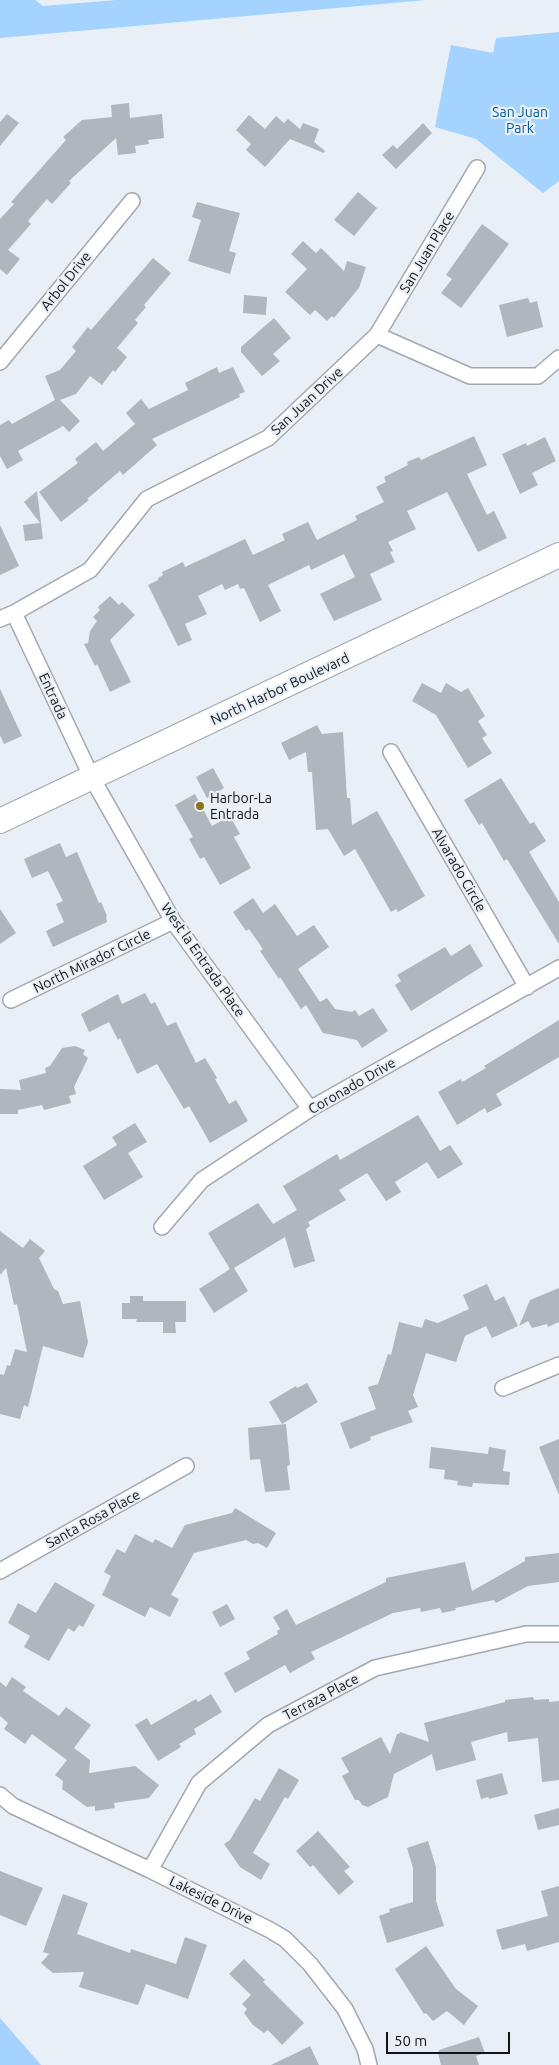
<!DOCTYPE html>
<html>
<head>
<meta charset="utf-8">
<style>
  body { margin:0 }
  #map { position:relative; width:559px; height:2065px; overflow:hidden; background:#e8eff6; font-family:Ubuntu,sans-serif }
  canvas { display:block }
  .scale { position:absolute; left:386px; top:2032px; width:124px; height:22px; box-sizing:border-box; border:2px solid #111315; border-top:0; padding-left:6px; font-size:15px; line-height:18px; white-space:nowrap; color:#111315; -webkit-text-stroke:4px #e8eff6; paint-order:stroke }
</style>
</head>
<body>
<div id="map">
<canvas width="559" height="2065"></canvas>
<div class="scale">50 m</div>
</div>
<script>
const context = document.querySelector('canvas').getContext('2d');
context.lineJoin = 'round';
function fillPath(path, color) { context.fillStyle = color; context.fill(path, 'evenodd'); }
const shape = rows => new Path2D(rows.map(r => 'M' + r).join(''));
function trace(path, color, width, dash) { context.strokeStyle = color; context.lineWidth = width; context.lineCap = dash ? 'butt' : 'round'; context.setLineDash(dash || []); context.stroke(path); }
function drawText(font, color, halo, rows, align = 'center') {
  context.font = font + ' Ubuntu,sans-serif'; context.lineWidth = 4.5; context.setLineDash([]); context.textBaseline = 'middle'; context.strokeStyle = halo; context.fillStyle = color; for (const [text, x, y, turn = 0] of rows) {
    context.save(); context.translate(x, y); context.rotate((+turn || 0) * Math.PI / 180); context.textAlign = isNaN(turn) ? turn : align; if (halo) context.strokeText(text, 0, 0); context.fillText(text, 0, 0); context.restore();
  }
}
const green = shape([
  [0,0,35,0,43,6,117,0,426,0,0,38],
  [559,32,559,181,543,193,476,139,435,127,451,45,493,53,496,38],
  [0,2018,41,2065,0,2065]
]);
const building = shape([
  [129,103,130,118,162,114,164,138,148,140,149,144,135,146,136,153,118,155,116,138,69,181,71,183,52,204,47,199,28,221,31,224,8,250,20,259,7,275,0,269,0,219,14,204,11,202,66,140,63,137,82,120,112,117,111,105],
  [7,114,19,123,0,146,0,122],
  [249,115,265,129,276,116,284,123,288,119,300,129,303,123,319,129,314,142,325,151,324,153,290,139,265,167,246,150,251,144,236,130],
  [423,123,432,133,396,169,382,155,393,145,397,149],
  [358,192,377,208,354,236,334,220],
  [197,202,240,213,229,251,236,253,230,274,188,261,201,220,192,217],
  [482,224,509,244,461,308,441,293,452,279,446,275],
  [303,241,316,253,321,248,344,271,347,261,366,267,359,288,334,318,332,316,327,321,315,310,310,315,285,292,307,269,291,254],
  [153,258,171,273,144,305,146,307,135,320,138,323,117,348,127,357,115,372,113,370,102,385,90,376,76,394,60,400,80,421,69,432,63,426,18,451,23,460,7,469,0,456,0,425,9,420,12,424,55,400,45,376,60,370,76,351,72,347,88,327,91,330],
  [244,295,267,297,266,315,243,313],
  [528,298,530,303,537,301,543,327,507,337,499,305],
  [274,318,291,338,273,354,280,361,262,376,241,352,241,347],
  [217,367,219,373,233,367,245,392,239,394,240,397,152,439,157,445,123,475,120,471,87,499,89,500,61,522,39,492,78,463,75,459,96,442,103,451,135,424,126,413,141,399,149,409,188,390,185,383],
  [474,436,487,465,467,474,487,515,494,511,507,538,478,552,447,492,407,511,416,529,388,542,393,551,390,552,395,562,370,574,382,600,334,621,320,594,355,577,344,554,311,570,309,565,268,585,281,611,260,622,244,588,240,589,238,584,225,590,222,584,198,596,207,614,185,624,192,640,178,646,148,585,158,580,158,578,163,575,162,572,183,562,185,567,245,539,253,555,285,540,282,534,308,522,317,540,357,520,355,516,384,502,376,487,386,482,384,477,408,465,407,462,419,457,421,460],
  [545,437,556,461,532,473,538,485,520,494,502,454,526,443,527,446],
  [37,491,43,539,25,541,23,525,40,523,24,502],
  [0,525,19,566,0,575],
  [110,596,119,605,122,602,135,615,110,640,131,682,110,692,97,664,95,666,84,644,88,643,90,631,97,621,93,617,100,610,98,607],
  [422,683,441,693,446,683,461,692,468,688,485,716,478,721,487,735,482,738,492,753,468,768,436,715,412,701],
  [0,689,22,736,4,744,0,735],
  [317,725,322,734,343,732,347,798,350,798,352,825,377,811,425,896,398,912,396,909,391,912,355,849,344,856,328,829,316,830,312,772,308,772,306,752,289,760,281,743],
  [213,768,224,788,207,798,196,777],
  [501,778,530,824,534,822,546,841,529,852,559,902,559,944,507,859,504,861,482,823,479,825,464,800],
  [195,794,212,826,230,816,240,834,234,837,251,868,220,885,204,857,200,859,189,839,193,837,175,805],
  [60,843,66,857,77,852,99,903,101,902,107,916,106,917,107,922,53,947,46,931,64,922,56,904,63,901,48,871,32,878,24,859],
  [253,898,263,913,275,904,297,936,314,925,329,947,298,969,320,1002,327,998,335,1009,352,1012,355,1010,359,1016,373,1008,388,1031,362,1048,357,1040,323,1033,306,1005,301,1009,280,977,279,979,260,951,263,949,249,929,246,931,233,912],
  [0,909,16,933,0,944],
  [470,944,483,966,411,1011,395,985,401,981,397,975,445,947,451,956],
  [145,993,151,1004,155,1002,167,1026,176,1022,196,1063,205,1058,217,1078,215,1079,229,1104,236,1100,248,1121,210,1143,189,1106,184,1109,157,1064,137,1074,120,1038,118,1040,109,1022,89,1032,81,1014,118,994,122,1004],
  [559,1020,559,1057,496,1094,502,1105,487,1113,485,1108,457,1125,438,1092,461,1079,462,1082,486,1068,484,1066],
  [75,1046,85,1050,83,1054,88,1058,74,1087,76,1094,69,1096,71,1103,44,1110,42,1105,18,1110,18,1114,0,1114,0,1089,21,1090,19,1080,46,1073,45,1068,50,1066,62,1048],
  [418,1115,440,1151,450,1145,463,1164,438,1179,427,1162,395,1182,401,1192,386,1201,367,1173,339,1190,346,1200,308,1222,310,1226,306,1229,315,1261,294,1268,285,1237,234,1268,248,1291,214,1313,199,1289,230,1269,208,1233,258,1203,273,1224,297,1210,283,1186,337,1154,340,1160],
  [135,1123,147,1142,128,1153,143,1177,104,1200,83,1166,117,1145,112,1137],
  [0,1231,23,1248,30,1239,45,1251,39,1258,54,1289,58,1291,63,1304,80,1301,88,1342,83,1358,43,1346,28,1407,24,1405,20,1419,0,1414,0,1374,4,1375,7,1365,10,1366,15,1349,27,1352,17,1304,14,1305,6,1268,0,1275],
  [487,1284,495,1301,504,1296,518,1326,492,1338,486,1326,465,1336,456,1362,426,1353,413,1395,418,1407,408,1411,413,1422,370,1437,371,1440,350,1449,340,1423,376,1409,368,1387,378,1384,388,1354,391,1355,399,1322,422,1328,425,1319,438,1323,469,1309,463,1295],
  [559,1288,559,1322,548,1327,547,1324,532,1328,528,1321,519,1326,530,1300],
  [130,1296,143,1296,143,1301,186,1301,186,1322,175,1322,176,1333,163,1333,163,1322,136,1322,137,1319,122,1319,122,1303,130,1303],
  [307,1383,318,1402,282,1424,269,1402,296,1386,297,1388],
  [286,1424,290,1465,287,1466,290,1490,265,1492,260,1459,250,1460,248,1428],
  [559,1439,559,1495,539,1447],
  [431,1447,488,1454,489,1447,506,1450,503,1471,510,1472,509,1485,473,1483,472,1487,457,1485,458,1481,444,1479,445,1470,429,1468],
  [235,1508,276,1533,267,1548,258,1543,253,1544,246,1540,194,1553,171,1595,179,1599,170,1617,150,1607,145,1617,102,1595,111,1576,104,1572,117,1549,125,1553,135,1534,153,1543,155,1539,172,1548,185,1525,232,1513],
  [559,1553,559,1582,528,1586,496,1603,494,1600,455,1608,456,1610,442,1613,440,1608,421,1612,420,1608,393,1613,311,1652,315,1659,290,1673,285,1665,235,1693,224,1673,250,1659,246,1652,278,1634,277,1631,280,1629,273,1617,287,1609,296,1625,386,1582,386,1578,465,1562,472,1591,525,1561,525,1557],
  [55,1582,95,1605,83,1627,79,1625,74,1632,68,1628,49,1661,24,1647,30,1636,8,1623,18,1603,36,1613],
  [227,1604,235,1619,220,1627,212,1612],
  [12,1677,26,1687,23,1691,59,1716,66,1707,91,1725,74,1748,90,1760,89,1773,135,1766,159,1785,149,1798,114,1803,115,1808,95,1811,95,1806,87,1807,62,1789,63,1781,55,1775,67,1760,32,1734,25,1744,4,1729,8,1723,0,1716,0,1682,6,1687],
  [211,1694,222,1712,194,1729,196,1734,179,1744,181,1747,158,1761,135,1725,147,1718,151,1725,196,1699,198,1702],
  [533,1697,534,1700,549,1699,549,1702,559,1701,559,1780,542,1782,538,1738,508,1742,507,1732,471,1742,476,1760,436,1771,432,1754,394,1774,388,1797,368,1807,362,1805,359,1800,355,1800,342,1776,349,1772,341,1758,381,1737,390,1754,397,1734,399,1734,400,1732,429,1742,424,1723,505,1702,505,1700],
  [279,1768,299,1780,288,1799,285,1797,253,1853,270,1864,261,1880,240,1867,224,1844,230,1840,255,1798,260,1801],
  [502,1773,508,1794,489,1799,488,1797,481,1799,476,1780],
  [559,1808,559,1825,538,1830,534,1815],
  [318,1831,350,1867,344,1871,354,1882,339,1895,313,1865,310,1867,296,1851],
  [428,1841,436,1867,436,1901,444,1926,387,1943,379,1916,390,1912,389,1909,413,1902,413,1868,407,1848],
  [0,1871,43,1888,26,1926,0,1915],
  [559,1886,559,1942,527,1951,525,1944,502,1950,496,1930,548,1916,541,1891],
  [63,1894,88,1903,77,1934,130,1953,131,1949,176,1964,185,1937,207,1945,188,1999,146,1984,138,2005,79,1987,84,1972,53,1973,41,1963,49,1954,43,1952],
  [426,1946,456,1989,478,2006,464,2025,447,2011,433,2021,426,2013,424,2014,395,1969],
  [244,1959,265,1980,263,1982,304,2023,282,2045,268,2030,264,2033,253,2025,244,2013,247,2009,242,2004,251,1995,229,1974],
  [479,2037,485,2053,476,2056,479,2065,441,2065,438,2053,439,2050],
  [310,2046,319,2065,271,2065,298,2052]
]);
const minor = shape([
  [377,335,477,168],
  [0,362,132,201],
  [14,613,92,778,173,921,310,1109],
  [0,619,14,613,90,570,147,499,268,438,377,335,470,376,538,376,559,358],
  [391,752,527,987],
  [11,1000,173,921],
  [162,1227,202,1180,310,1109,559,968],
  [503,1388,559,1365],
  [0,1571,186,1466],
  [0,1795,13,1806,150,1870,270,1930,285,1939,310,1964,345,2009,365,2049,369,2065],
  [150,1870,199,1783,268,1725,375,1668,526,1634,559,1634]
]);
const primary = shape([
  [0,821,559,555]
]);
const markers = [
  [200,806,5,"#887518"]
];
const parkNames = [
  ["San Juan",520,112],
  ["Park",520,128]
];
const streetNames = [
  ["San Juan Place",427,252,-59],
  ["Arbol Drive",66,281,-51],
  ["San Juan Drive",307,401,-43],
  ["North Harbor Boulevard",280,689,-25],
  ["Entrada",53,696,65],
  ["Alvarado Circle",459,870,60],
  ["West la Entrada Place",203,960,55],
  ["North Mirador Circle",92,961,-26],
  ["Coronado Drive",352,1086,-30],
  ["Santa Rosa Place",93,1519,-29],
  ["Terraza Place",321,1697,-28],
  ["Lakeside Drive",211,1900,26]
];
const poiNames = [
  ["Harbor-La",210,798],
  ["Entrada",210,814]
];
fillPath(green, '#a3d3fe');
fillPath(building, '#afb6bc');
trace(minor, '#a2a8af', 18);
trace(primary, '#a2a8af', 26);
trace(minor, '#fff', 15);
trace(primary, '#fff', 24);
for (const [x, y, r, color] of markers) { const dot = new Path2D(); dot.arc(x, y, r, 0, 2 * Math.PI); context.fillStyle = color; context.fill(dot); trace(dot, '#e8eff6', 2); }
drawText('14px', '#065b93', '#e8eff6', parkNames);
drawText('14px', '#111315', '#e8eff6', streetNames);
drawText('14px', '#111315', '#e8eff6', poiNames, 'left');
</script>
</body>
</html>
